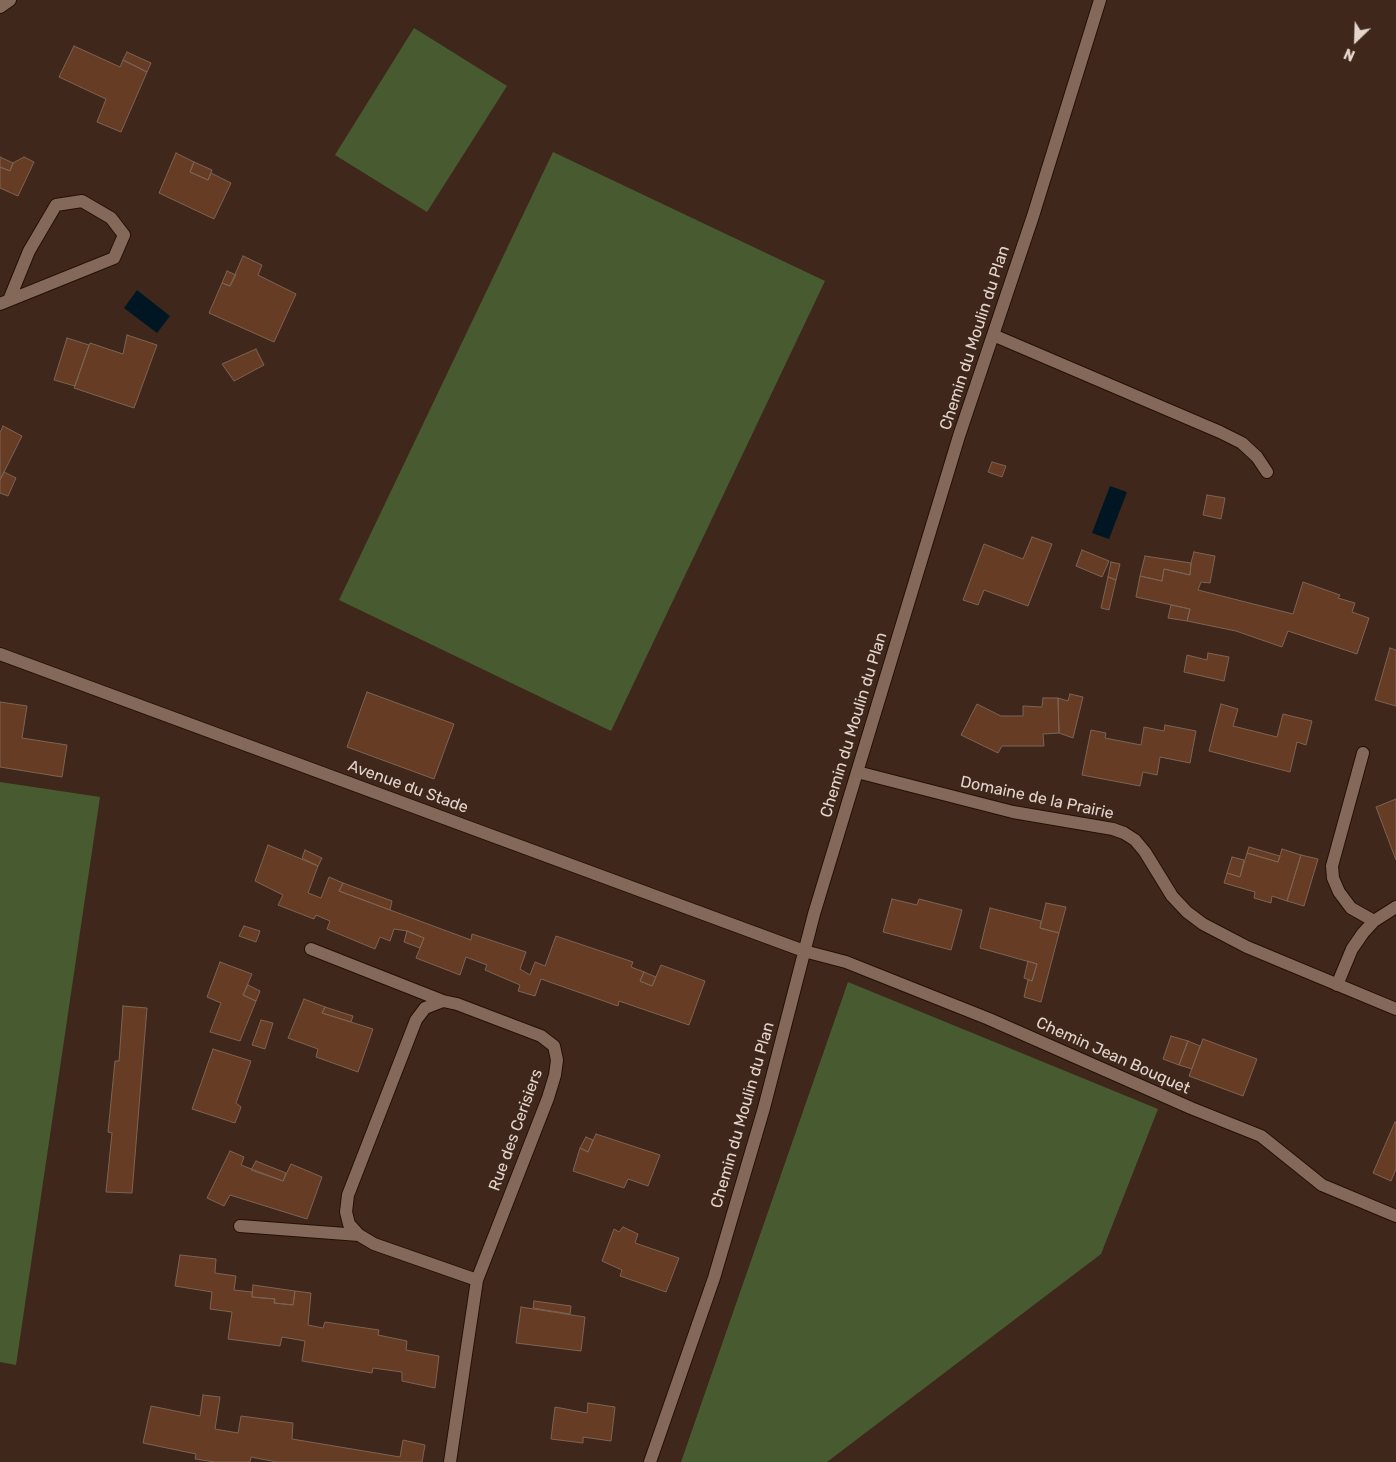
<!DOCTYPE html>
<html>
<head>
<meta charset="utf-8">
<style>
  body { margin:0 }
  #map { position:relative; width:1396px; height:1462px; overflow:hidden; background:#3f281b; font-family:Rubik,sans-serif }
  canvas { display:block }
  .north { position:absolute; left:1331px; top:15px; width:50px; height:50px; -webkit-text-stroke:4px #3f281b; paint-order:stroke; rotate:204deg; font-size:14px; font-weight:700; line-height:20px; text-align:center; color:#e4d5cd }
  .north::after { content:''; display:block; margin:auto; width:18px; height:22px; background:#e4d5cd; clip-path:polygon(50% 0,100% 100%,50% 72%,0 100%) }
</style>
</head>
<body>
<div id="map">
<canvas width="1396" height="1462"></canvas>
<div class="north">N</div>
</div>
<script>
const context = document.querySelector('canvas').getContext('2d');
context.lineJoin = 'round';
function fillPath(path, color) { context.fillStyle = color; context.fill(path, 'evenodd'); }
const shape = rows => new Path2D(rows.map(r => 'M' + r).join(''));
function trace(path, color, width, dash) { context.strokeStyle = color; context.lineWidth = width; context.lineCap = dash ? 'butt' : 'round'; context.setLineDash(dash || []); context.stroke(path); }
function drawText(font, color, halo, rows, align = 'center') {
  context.font = font + ' Rubik,sans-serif'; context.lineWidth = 4; context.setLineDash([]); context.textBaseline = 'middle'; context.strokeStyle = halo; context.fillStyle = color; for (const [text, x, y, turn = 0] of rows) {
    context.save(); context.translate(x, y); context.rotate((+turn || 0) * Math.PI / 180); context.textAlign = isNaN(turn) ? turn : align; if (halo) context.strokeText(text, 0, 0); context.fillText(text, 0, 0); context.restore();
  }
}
const green = shape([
  [414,28,507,86,427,212,335,155],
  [553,152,825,281,611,731,339,600],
  [0,782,100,797,16,1365,0,1362],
  [848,982,1158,1109,1101,1254,827,1462,681,1462]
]);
const water = shape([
  [137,290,170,316,157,333,124,308],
  [1110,486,1127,492,1109,539,1092,533]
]);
const building = shape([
  [74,46,120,67,123,60,147,72,121,132,97,122,106,99,59,77,74,46],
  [127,52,151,63,147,72,123,60,127,52],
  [176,153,194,162,190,172,208,180,211,173,231,183,214,219,159,193,176,153],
  [0,157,13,163,10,171,0,167,0,157],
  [24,157,34,162,18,196,0,188,0,167,10,171,13,163,24,157],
  [194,162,212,170,208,180,190,172,194,162],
  [243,256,262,265,258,275,296,294,274,342,209,313,222,283,230,286,243,256],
  [227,271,236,275,230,286,222,283,227,271],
  [127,335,157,345,134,408,74,388,90,343,123,354,127,335],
  [67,338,89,345,75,386,54,380,67,338],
  [256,349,264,365,234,381,222,364,256,349],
  [3,426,22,436,0,480,0,433,3,426],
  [992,462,1006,466,1002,477,988,472,992,462],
  [4,472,16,478,8,496,0,493,0,480,4,472],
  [1207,495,1225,498,1221,519,1203,515,1207,495],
  [1032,537,1052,544,1028,606,984,590,978,605,963,600,984,544,1023,559,1032,537],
  [1082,550,1109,561,1102,577,1076,566,1082,550],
  [1194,552,1215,556,1210,583,1201,582,1198,590,1293,614,1303,582,1340,595,1338,598,1355,603,1352,612,1369,618,1357,654,1288,631,1282,647,1236,631,1187,621,1190,609,1136,597,1140,576,1162,581,1164,569,1190,575,1191,563,1194,552],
  [1145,556,1191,563,1190,575,1164,569,1162,581,1140,576,1145,556],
  [1111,562,1120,564,1116,580,1108,577,1111,562],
  [1108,577,1116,580,1109,610,1101,608,1108,577],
  [1171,605,1190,609,1187,621,1168,618,1171,605],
  [1390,648,1396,650,1396,706,1375,700,1390,648],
  [1208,653,1229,657,1224,681,1184,672,1187,655,1207,660,1208,653],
  [367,692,454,724,434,779,347,747,367,692],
  [1070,694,1083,697,1073,738,1059,733,1058,698,1068,701,1070,694],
  [1043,698,1058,698,1059,733,1043,734,1044,746,1002,746,998,753,961,735,977,704,1001,716,1023,716,1023,706,1042,707,1043,698],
  [0,702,27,706,22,738,67,745,62,777,0,767,0,702],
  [1221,704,1238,709,1233,726,1277,737,1283,714,1312,721,1306,745,1297,742,1290,772,1209,751,1221,704],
  [1165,725,1196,731,1190,763,1160,757,1157,775,1143,772,1140,786,1082,775,1091,730,1106,733,1105,738,1141,745,1144,727,1164,731,1165,725],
  [1396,799,1396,860,1376,807,1396,799],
  [268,845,318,866,308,893,321,898,329,877,343,883,339,891,471,940,472,934,526,952,520,969,530,975,535,962,545,966,556,936,633,962,631,967,644,972,640,981,652,986,661,965,705,981,689,1025,619,1001,618,1006,541,979,535,996,518,991,520,985,485,970,487,965,466,957,460,975,416,958,424,938,407,931,394,929,390,941,380,937,375,949,327,929,330,921,316,915,314,919,278,905,283,895,255,881,268,845],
  [1249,847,1280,856,1278,862,1247,853,1249,847],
  [1282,849,1301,855,1287,901,1272,896,1271,903,1254,898,1255,892,1224,883,1227,873,1240,877,1247,853,1278,862,1282,849],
  [305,850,322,858,318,866,302,858,305,850],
  [1301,855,1318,859,1304,906,1287,901,1301,855],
  [1232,857,1244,860,1240,877,1227,873,1232,857],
  [343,883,392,901,390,910,339,891,343,883],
  [892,899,917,905,919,899,962,910,951,950,883,932,892,899],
  [1046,903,1066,907,1059,933,1040,928,1046,903],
  [990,908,1041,921,1040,928,1059,933,1041,1002,1024,997,1028,980,1032,981,1037,964,980,948,990,908],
  [244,926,260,931,256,942,239,936,244,926],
  [407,931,424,938,420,948,404,942,407,931],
  [1028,961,1037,964,1032,981,1024,978,1028,961],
  [220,962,252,974,243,995,256,1001,240,1041,210,1032,221,1003,207,997,220,962],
  [644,972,656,977,652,986,640,981,644,972],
  [248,985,260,991,256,1001,243,995,248,985],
  [304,999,325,1007,322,1013,373,1029,358,1072,316,1057,318,1049,288,1038,304,999],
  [123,1006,147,1008,132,1193,106,1192,112,1133,108,1132,115,1061,119,1061,123,1006],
  [325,1007,353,1016,351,1022,322,1013,325,1007],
  [261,1020,273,1023,265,1049,252,1045,261,1020],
  [1171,1036,1188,1041,1179,1065,1163,1059,1171,1036],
  [1203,1039,1257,1059,1243,1096,1189,1076,1203,1039],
  [1188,1041,1200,1046,1192,1069,1179,1065,1188,1041],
  [213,1049,251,1061,236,1103,241,1107,235,1123,192,1109,213,1049],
  [1395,1122,1396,1122,1396,1169,1391,1181,1373,1173,1395,1122],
  [596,1134,660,1155,648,1186,628,1179,624,1188,573,1171,580,1148,588,1152,596,1134],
  [586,1137,593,1140,588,1152,580,1148,586,1137],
  [230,1151,244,1157,241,1165,283,1181,291,1164,322,1177,307,1219,230,1195,224,1206,207,1198,230,1151],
  [256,1161,286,1173,283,1181,251,1170,256,1161],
  [623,1227,638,1234,635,1243,679,1258,666,1292,620,1276,622,1270,602,1261,614,1229,619,1232,623,1227],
  [180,1255,216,1259,215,1273,236,1276,234,1290,252,1292,252,1297,275,1299,274,1303,293,1305,295,1291,311,1293,308,1325,323,1328,325,1322,379,1330,378,1335,407,1341,406,1350,439,1356,435,1388,402,1381,402,1372,373,1368,372,1373,302,1361,305,1341,282,1337,280,1346,228,1339,232,1312,210,1309,212,1292,175,1286,180,1255],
  [253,1285,295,1291,293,1305,274,1303,275,1299,252,1297,253,1285],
  [534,1301,571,1306,570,1314,533,1308,534,1301],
  [521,1307,585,1317,581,1351,516,1343,521,1307],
  [203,1395,220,1397,215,1429,238,1433,241,1416,293,1423,292,1439,400,1457,403,1440,425,1445,422,1462,277,1462,251,1457,250,1462,215,1462,195,1459,196,1454,143,1443,151,1406,200,1416,203,1395],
  [588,1403,615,1407,611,1441,583,1437,583,1443,551,1439,555,1407,587,1413,588,1403]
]);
const minor = shape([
  [0,7,10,0],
  [0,304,114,258,124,235,111,218,82,201,56,205,29,251,9,300],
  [993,335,1220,432,1242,443,1257,457,1267,472],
  [0,654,804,951,846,962,989,1019,1191,1108,1261,1136,1322,1185,1396,1216],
  [1363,753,1332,866,1333,878,1339,892,1351,908,1374,921],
  [857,772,1013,812,1113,829,1124,833,1135,840,1145,852,1172,896,1187,912,1203,924,1247,947,1396,1009],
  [311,949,443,1001],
  [1337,985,1352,949,1363,933,1374,921,1396,907],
  [240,1226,359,1235],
  [450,1462,477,1280,548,1098,555,1075,557,1060,554,1046,541,1036,457,1004,443,1001,425,1008,416,1020,348,1195,346,1212,349,1224,359,1235,374,1244,477,1280],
  [650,1462,714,1278,764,1108,814,914,959,436,1033,216,1100,0]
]);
const streetNames = [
  ["Chemin du Moulin du Plan",975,338,-72],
  ["Chemin du Moulin du Plan",854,725,-73],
  ["Avenue du Stade",408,787,20],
  ["Domaine de la Prairie",1037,798,12],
  ["Chemin Jean Bouquet",1113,1056,24],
  ["Chemin du Moulin du Plan",743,1115,-74],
  ["Rue des Cerisiers",516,1130,-70]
];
fillPath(green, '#485b30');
fillPath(water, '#001723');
fillPath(building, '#663d24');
trace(building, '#7d6354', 1);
trace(minor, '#251005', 14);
trace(minor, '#84695a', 12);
drawText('16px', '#e4d5cd', '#3f281b', streetNames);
</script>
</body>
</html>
